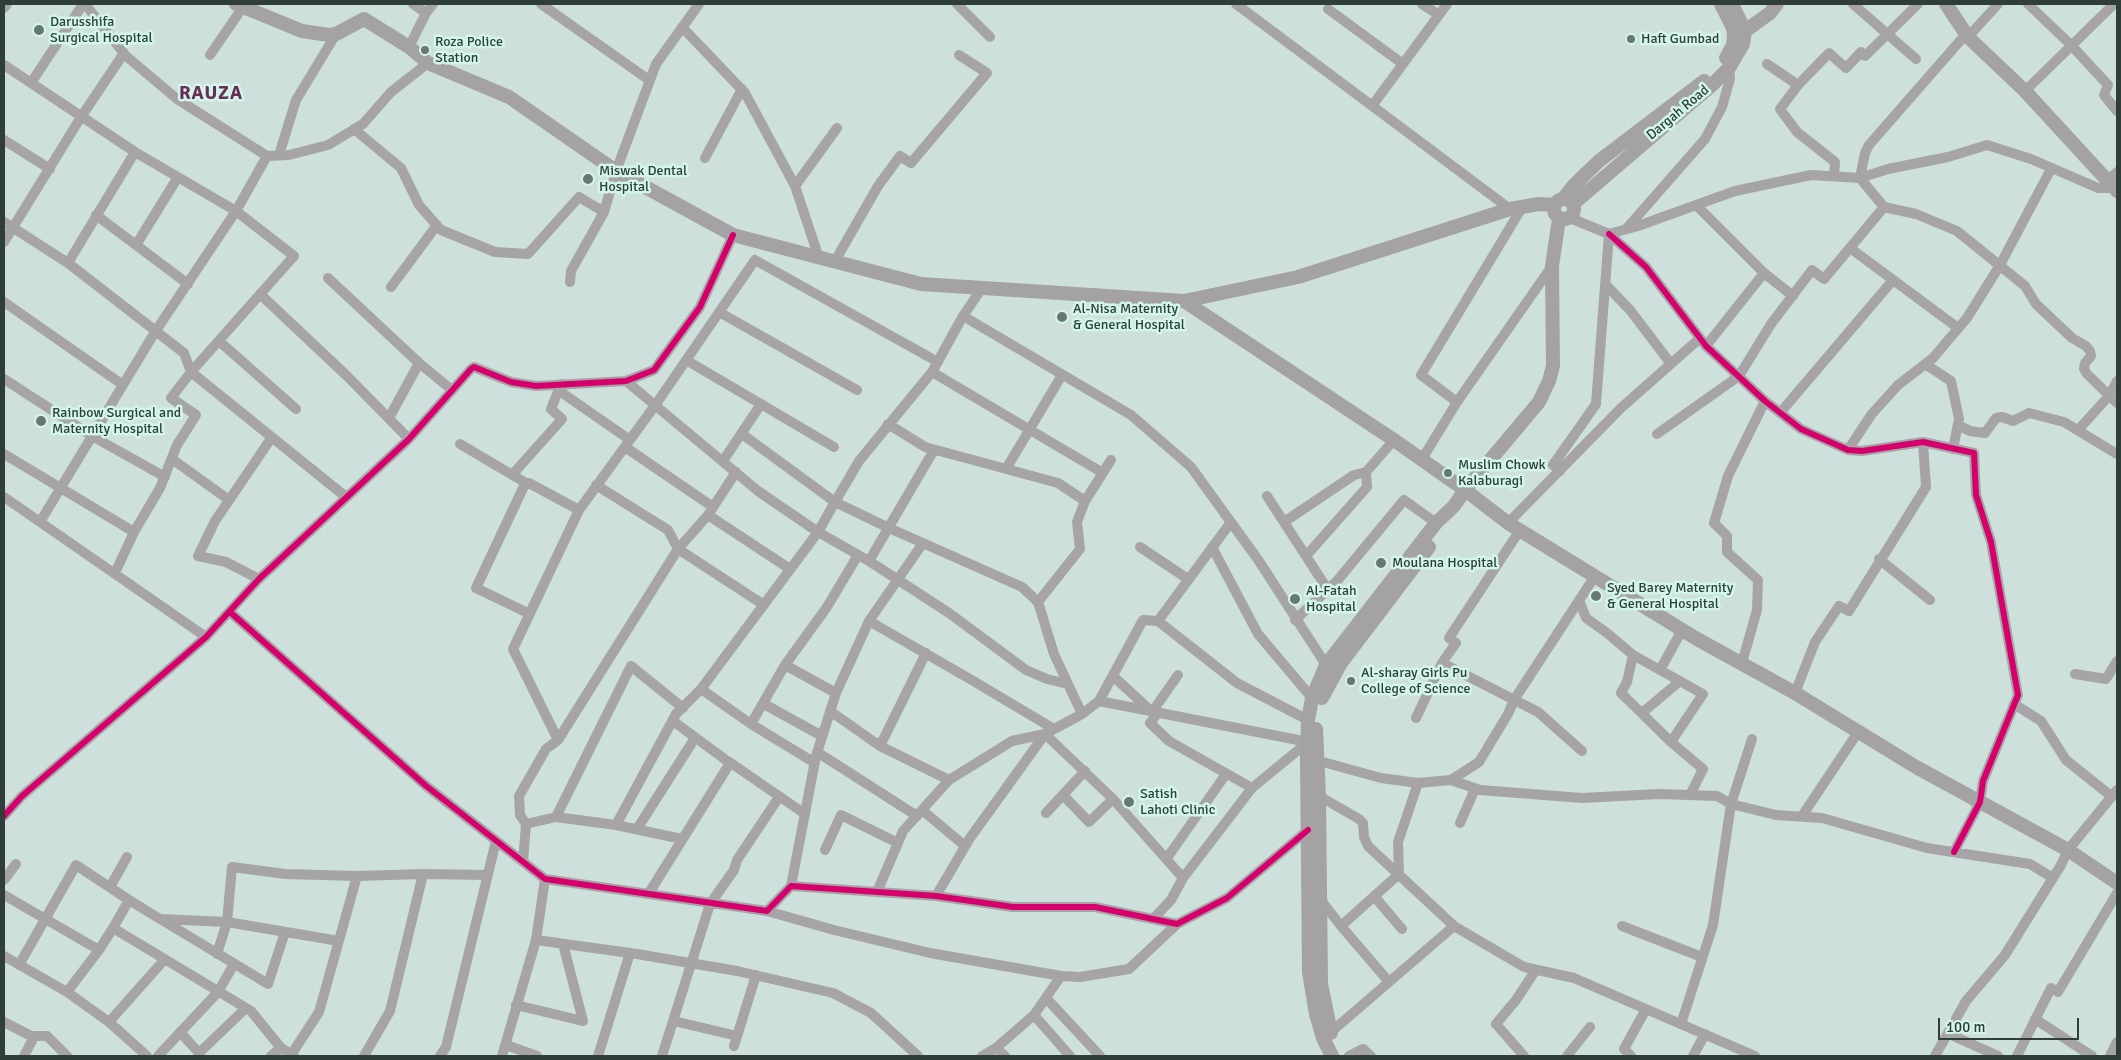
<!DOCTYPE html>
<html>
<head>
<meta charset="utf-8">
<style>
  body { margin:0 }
  #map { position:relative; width:2121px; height:1060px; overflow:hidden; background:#cee0dc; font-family:Signika,sans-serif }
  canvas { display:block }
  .frame { position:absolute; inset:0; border:5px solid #303e3a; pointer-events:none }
  .scale { position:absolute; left:1938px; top:1018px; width:141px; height:22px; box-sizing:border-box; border:2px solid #303e3a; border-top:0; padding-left:6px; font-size:15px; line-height:18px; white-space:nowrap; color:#303e3a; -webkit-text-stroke:4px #d3f6ec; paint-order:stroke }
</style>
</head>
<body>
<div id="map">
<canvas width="2121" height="1060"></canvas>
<div class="frame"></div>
<div class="scale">100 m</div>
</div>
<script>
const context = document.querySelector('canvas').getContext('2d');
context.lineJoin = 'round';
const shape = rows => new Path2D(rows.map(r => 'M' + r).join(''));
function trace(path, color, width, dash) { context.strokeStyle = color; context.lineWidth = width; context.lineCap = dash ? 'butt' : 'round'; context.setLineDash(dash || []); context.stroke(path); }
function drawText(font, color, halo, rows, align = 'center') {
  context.font = font + ' Signika,sans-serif'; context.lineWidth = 5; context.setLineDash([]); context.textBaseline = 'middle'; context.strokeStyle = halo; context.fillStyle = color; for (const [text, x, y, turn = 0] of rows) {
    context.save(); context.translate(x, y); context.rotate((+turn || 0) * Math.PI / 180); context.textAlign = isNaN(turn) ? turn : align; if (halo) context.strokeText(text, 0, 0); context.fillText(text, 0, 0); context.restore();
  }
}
const street = shape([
  [85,4,126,56,177,99,267,156,289,155,328,145,363,124,391,92,428,63],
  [541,4,649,80],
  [957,4,990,37],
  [1236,4,1510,209],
  [1422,4,1439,15],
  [1853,4,1916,59],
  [2028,4,2071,45,2108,85,2104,95,2117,111],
  [4,8,7,4],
  [1328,9,1403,64],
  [426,13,433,4],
  [682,27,745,93,795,186,819,258],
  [1966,34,1869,145,1865,153,1860,178,1884,207,1916,214,1957,231,2025,286,2036,304,2072,338,2086,346,2090,351,2091,356,2085,363,2084,369,2087,374,2117,403],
  [1968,37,1998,4],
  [409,47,426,13,413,4],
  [210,55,243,7],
  [1767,64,1798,85,1780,109,1797,132,1835,162,1834,176],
  [4,65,135,152,236,211,294,256,191,372,171,398,196,415,177,445,160,488,134,532,115,573],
  [31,83,83,4],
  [1798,85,1829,53,1846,68,1861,52,1865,56,1918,4],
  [2025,91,2114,4],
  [1372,106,1447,4],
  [354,129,401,168,419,205,441,230,495,252,528,254,579,197,604,212],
  [4,140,50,169],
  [279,155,296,100,336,34],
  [705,158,742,89],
  [2108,180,2117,172],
  [795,186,837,128],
  [1696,205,1764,273],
  [96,215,188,284],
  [1570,218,1609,234,1638,226,1735,191,1811,175,1860,178,1888,169,1948,157,1987,145,2031,159,2098,188,2115,188],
  [4,222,68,263,184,353,191,372,346,497],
  [1627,228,1705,139,1722,107,1730,79,1729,68],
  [1609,234,1646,267,1706,346,1765,401,1801,429,1848,450,1862,451,1923,442,1974,453,1976,495,1991,542,2018,695,1983,781,1980,802,1954,852],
  [4,242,81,117,124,53],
  [136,245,178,177],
  [1850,248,1958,328],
  [835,261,878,186,900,156,911,163,987,73,959,55],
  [68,263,135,152],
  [328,278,419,363,452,390],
  [570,282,571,271,604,212,616,171,656,64,699,4],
  [1605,284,1630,310,1671,364],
  [391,287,437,225],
  [982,288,963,316,1131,415,1191,467,1259,561,1326,665],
  [260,294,347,376,409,439],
  [4,302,123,385],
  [719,312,857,390],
  [963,316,932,372,859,461,835,502,889,528,1022,587,1038,602,1054,654,1082,714,1099,701],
  [219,341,296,409],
  [1706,346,1764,273,1793,296],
  [686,360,834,447],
  [1925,364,1951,381,1959,419,1953,449],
  [932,372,1103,473],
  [4,379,92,436,165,477],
  [558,390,630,440],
  [1457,402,1421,375,1523,206],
  [1780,413,1893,280],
  [389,418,419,363],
  [888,424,925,447,1058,483,1085,501,1077,522,1080,549,1038,602],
  [1958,425,1970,431,1985,433,1996,418,2002,417,2013,421,2029,413,2064,422,2117,454],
  [2078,430,2109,396,2117,381],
  [742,434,835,502,818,532,869,561,949,613,1026,670,1047,679,1068,684],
  [1657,434,1739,376,1771,324,1812,270,1824,279,1884,207],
  [460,444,526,483],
  [625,447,713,507],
  [1848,450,1871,415,1898,385,1933,358,1967,318,2000,265,2051,169],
  [4,454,134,532],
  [172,459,229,500],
  [1422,459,1457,402,1552,266],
  [723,461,761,404],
  [1006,469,1062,375],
  [1560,471,1553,465,1596,404,1609,234],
  [736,472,708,515,790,569],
  [512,475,562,419,551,409,561,384],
  [596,485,668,530,678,549,764,605],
  [1267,496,1328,590],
  [4,497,206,637],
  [1085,501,1111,460],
  [40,522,155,332,236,211,267,156],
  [1231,522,1158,621,1143,620,1099,701,1308,742],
  [1284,522,1354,475,1366,472,1394,440],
  [1508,523,1621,408,1699,339],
  [1140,547,1188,579],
  [1212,547,1258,634,1312,698],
  [1306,556,1367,487,1366,472],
  [1879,559,1930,600],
  [869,561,934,450],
  [259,579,226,562,198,556,215,521,272,437],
  [1579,600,1586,618,1607,633,1633,655],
  [230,612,425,785,545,879,767,911,791,886,936,896,1013,907,1095,907,1177,924,1227,898,1308,830],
  [530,614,476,588,524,486,529,483,579,510],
  [1295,620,1337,581,1404,500,1436,523],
  [869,621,970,679,1054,729],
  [1158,621,1237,683,1308,720],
  [1682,630,1660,670,1633,655,1627,682,1621,693,1671,742,1703,769,1690,795],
  [1442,663,1456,643,1449,638,1520,530],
  [1742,663,1757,610,1758,580,1727,552,1727,536,1714,523,1728,476,1765,401],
  [785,665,827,607,858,555],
  [1660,670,1703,694,1671,742],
  [2075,674,2106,679,2117,661],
  [1113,676,1152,712,1178,675],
  [701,689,751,724,785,665,836,693],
  [1795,693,1815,642,1839,606,1849,611,1926,487,1923,442],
  [764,704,822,736],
  [2014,704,2041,721,2066,760,2111,796],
  [830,711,880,746,926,653],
  [1642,713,1680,681],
  [1157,714,1150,723,1169,741,1252,788,1308,742],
  [1416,718,1442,663,1538,712,1582,751],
  [751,724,815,763],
  [558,740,513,649,579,510,656,404,755,260,938,362],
  [880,746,949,780],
  [817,752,917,816],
  [1312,759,1381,778,1418,783],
  [728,761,805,814],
  [1451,780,1479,762,1508,714,1514,700,1595,576],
  [1063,795,1089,822,1113,799],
  [1319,796,1359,819,1363,823,1364,837,1368,846,1454,926,1524,967,1574,978,1755,1056],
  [922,810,965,846],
  [1046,813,1085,771],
  [4,816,22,796,206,637,259,579,409,439,471,369,474,367,511,382,536,386,626,381,654,370,700,307,733,235],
  [1802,816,1858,732],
  [556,817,631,666,683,708],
  [1460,823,1475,789],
  [526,824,520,815,519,796,546,749,558,740,678,549,708,515],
  [616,825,682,839],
  [637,829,695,738],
  [825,850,841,815,898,843],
  [1167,858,1226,774],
  [523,862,526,824,556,817,616,825,676,714,701,689,818,532,758,491,626,381],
  [4,880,16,864],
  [791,886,816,756,836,693,869,621,923,543],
  [110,887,127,857],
  [877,892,903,831,949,780,1012,741,1045,734,1113,799,1183,878],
  [649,893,730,763,673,721],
  [4,895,99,950,113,928,251,1011,281,1048,294,1056],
  [936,896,970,838,1045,734,1082,714],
  [1374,896,1402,929],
  [1320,899,1341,926,1399,874,1398,842,1418,783,1451,780,1480,790,1582,798,1659,794,1717,796,1731,804,1752,739],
  [767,911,834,930,930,953,1061,976,1080,977,1129,969,1177,924],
  [1153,919,1171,900,1183,878,1252,788],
  [162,920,268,984,285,932],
  [1341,926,1389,982],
  [1622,926,1702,957],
  [113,928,129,900,160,919,227,922,232,867,285,874,357,876,423,874],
  [536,940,637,954,737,971,833,993,871,1013,918,1056],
  [217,954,227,922,339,941],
  [4,956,67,992,109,1022],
  [19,965,76,865,129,900],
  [67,992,99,950],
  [1046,998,1100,1056],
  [516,1005,583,1021,563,944],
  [1034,1015,1070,1056],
  [2035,1019,2092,1056],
  [674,1021,737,1036],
  [4,1022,31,1036,47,1036,67,1056],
  [1681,1024,1713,925,1731,804,1776,815,1822,818,1927,848,2030,864,2053,878],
  [180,1032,199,1053,246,1008],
  [1331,1032,1454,926],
  [1949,1034,1998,1056],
  [506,1045,537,1056],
  [734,1046,756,975],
  [996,1048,1005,1056],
  [291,1055,319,1012,357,876],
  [24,1056,34,1037],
  [147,1056,109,1022,165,959],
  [158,1056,218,992,234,964],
  [271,1056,281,1048],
  [364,1056,390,1011,423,874,488,875],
  [440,1056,446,1047,496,841],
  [502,1056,536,940,545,879],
  [598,1056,630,953],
  [662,1056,710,904,734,870,737,860,779,797],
  [982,1056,996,1048,1034,1015,1061,976],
  [1349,1056,1363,1049,1371,1056],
  [1524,1056,1496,1024,1516,1000,1535,971],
  [1567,1056,1590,1027],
  [1631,1056,1624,1049,1646,1009],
  [1693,1056,1705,1034],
  [1935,1056,1966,1001,2005,955,2061,865,2068,850,2117,790],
  [2017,1056,2051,988,2058,992,2117,893],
  [2110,1056,2117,1042]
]);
const secondary = shape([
  [236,4,302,31,329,35,336,34,364,19,409,47,428,63,509,97,616,171,733,235,921,284,1184,301,1298,277,1510,209,1539,204,1555,205],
  [1721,4,1733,28,1734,37,1733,45,1726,58],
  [1946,4,1968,37,2025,91,2117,191],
  [1745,31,1770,13,1777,4],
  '1554 209a10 10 0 1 1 20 0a10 10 0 1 1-20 0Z',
  [1563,199,1574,185,1599,161,1704,81],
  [1573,204,1711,86,1729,68,1743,44,1745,31,1732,4],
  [1559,219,1552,266,1553,366,1549,381,1539,402,1465,490,1508,523,1697,639,1795,693,1916,767,2068,850,2117,883],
  [1184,301,1394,440,1465,490,1454,506,1436,523,1326,665,1312,698,1308,720,1307,757,1309,972,1316,1014,1323,1038,1332,1056],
  [1322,698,1341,663,1429,547],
  [1316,729,1319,796,1321,984,1331,1033]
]);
const cycleway = shape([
  [1609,234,1646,267,1706,346,1765,401,1801,429,1848,450,1862,451,1923,442,1974,453,1976,495,1991,542,2018,695,1983,781,1980,802,1954,852],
  [230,612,425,785,545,879,767,911,791,886,936,896,1013,907,1095,907,1177,924,1227,898,1308,830],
  [4,816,22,796,206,637,259,579,409,439,471,369,474,367,511,382,536,386,626,381,654,370,700,307,733,235]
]);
const markers = [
  [39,30,6,"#677773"],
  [1631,39,5,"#677773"],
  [425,50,5,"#677773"],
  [588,179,6,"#677773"],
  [1062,317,6,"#677773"],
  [41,421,6,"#677773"],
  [1448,473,5,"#677773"],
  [1381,563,6,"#677773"],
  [1596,596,6,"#677773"],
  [1295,599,6,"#677773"],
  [1351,681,5,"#677773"],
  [1129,802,6,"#677773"]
];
const poiNames = [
  ["Darusshifa",50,22],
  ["Surgical Hospital",50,38],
  ["Haft Gumbad",1641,39],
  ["Roza Police",435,42],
  ["Station",435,58],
  ["Miswak Dental",599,171],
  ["Hospital",599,187],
  ["Al-Nisa Maternity",1073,309],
  ["& General Hospital",1073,325],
  ["Rainbow Surgical and",52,413],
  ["Maternity Hospital",52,429],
  ["Muslim Chowk",1458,465],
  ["Kalaburagi",1458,481],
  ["Moulana Hospital",1392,563],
  ["Syed Barey Maternity",1607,588],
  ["& General Hospital",1607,604],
  ["Al-Fatah",1306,591],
  ["Hospital",1306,607],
  ["Al-sharay Girls Pu",1361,673],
  ["College of Science",1361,689],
  ["Satish",1140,794],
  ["Lahoti Clinic",1140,810]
];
const streetNames = [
  ["Dargah Road",1678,113,-40]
];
const districtNames = [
  ["RAUZA",211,94]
];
trace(street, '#a6a4a6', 10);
trace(secondary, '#a4a2a5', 14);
trace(cycleway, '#d6006c', 6);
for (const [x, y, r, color] of markers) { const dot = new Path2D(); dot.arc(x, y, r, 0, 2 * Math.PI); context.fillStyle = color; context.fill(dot); trace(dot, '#d3f6ec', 2); }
drawText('14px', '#303e3a', '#d3f6ec', poiNames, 'left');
drawText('14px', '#303e3a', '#d3f6ec', streetNames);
context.letterSpacing = '1px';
drawText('bold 19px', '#6a2d54', '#d3f6ec', districtNames);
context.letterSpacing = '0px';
</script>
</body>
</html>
